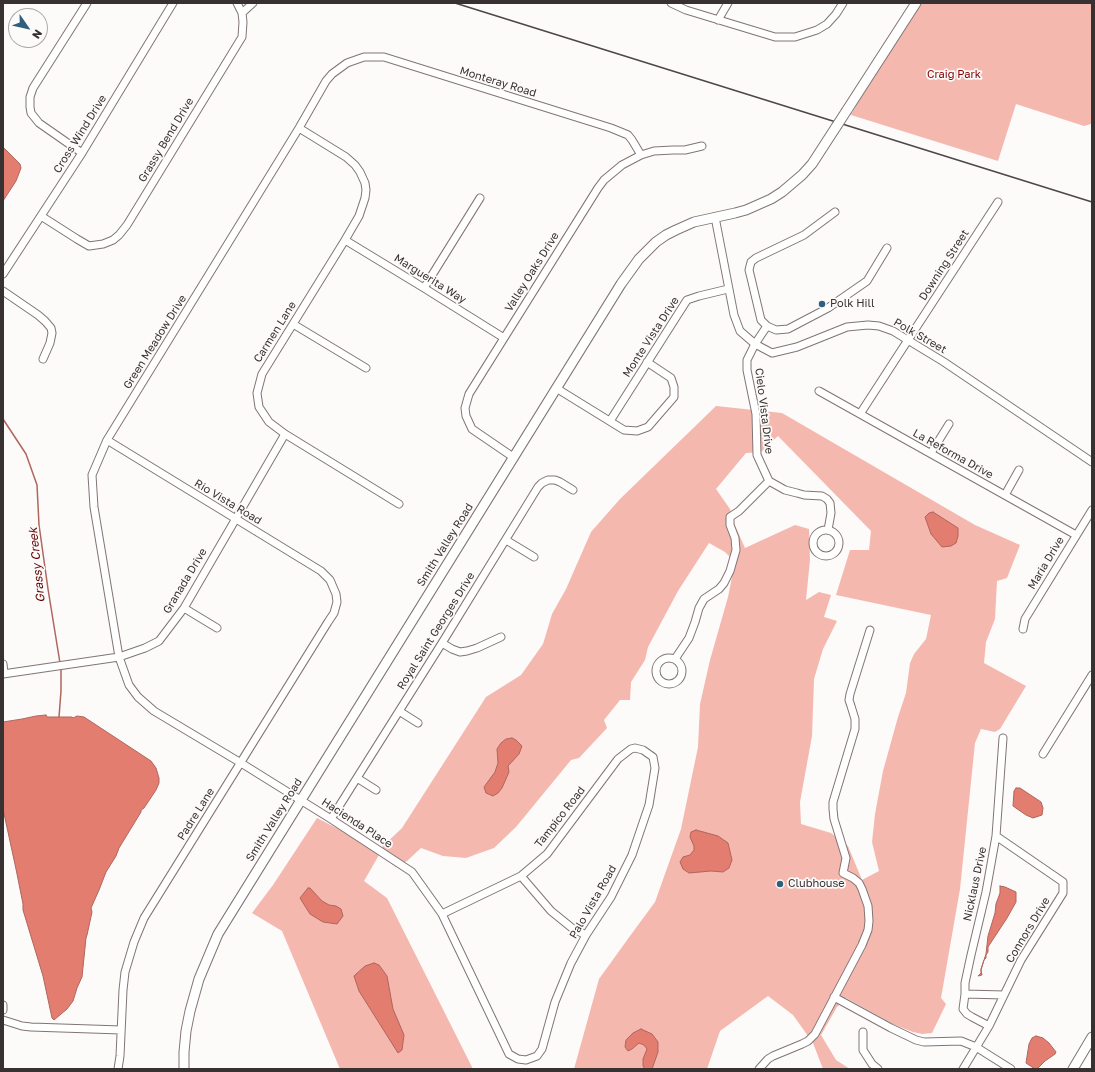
<!DOCTYPE html>
<html>
<head>
<meta charset="utf-8">
<style>
  body { margin:0 }
  #map { position:relative; width:1095px; height:1072px; overflow:hidden; background:#fdfafa; font-family:"Golos Text",sans-serif }
  canvas { display:block }
  .frame { position:absolute; inset:0; border:4px solid #373231; pointer-events:none }
  .north { position:absolute; left:8px; top:8px; width:40px; height:40px; box-sizing:border-box; background:#fdfafa; border:1px solid #aeaaaa; border-radius:50%; rotate:124deg; font-size:11px; font-weight:700; line-height:16px; text-align:center; color:#373231 }
  .north::after { content:''; display:block; margin:auto; width:14px; height:18px; background:#2e5f7d; clip-path:polygon(50% 0,100% 100%,50% 72%,0 100%) }
</style>
</head>
<body>
<div id="map">
<canvas width="1095" height="1072"></canvas>
<div class="frame"></div>
<div class="north">N</div>
</div>
<script>
const context = document.querySelector('canvas').getContext('2d');
context.lineJoin = 'round';
function fillPath(path, color) { context.fillStyle = color; context.fill(path, 'evenodd'); }
const shape = rows => new Path2D(rows.map(r => 'M' + r).join(''));
function trace(path, color, width, dash) { context.strokeStyle = color; context.lineWidth = width; context.lineCap = dash ? 'butt' : 'round'; context.setLineDash(dash || []); context.stroke(path); }
function drawText(font, color, halo, rows, align = 'center') {
  context.font = font + ' "Golos Text",sans-serif'; context.lineWidth = 3.5; context.setLineDash([]); context.textBaseline = 'middle'; context.strokeStyle = halo; context.fillStyle = color; for (const [text, x, y, turn = 0] of rows) {
    context.save(); context.translate(x, y); context.rotate((+turn || 0) * Math.PI / 180); context.textAlign = isNaN(turn) ? turn : align; if (halo) context.strokeText(text, 0, 0); context.fillText(text, 0, 0); context.restore();
  }
}
const green = shape([
  [919,3,1092,3,1091,124,1084,126,1016,104,998,161,851,115,883,58],
  [716,406,782,413,975,525,1020,545,1007,578,997,581,995,619,986,642,984,663,1026,686,1000,729,995,732,981,729,975,743,960,889,941,998,946,1004,932,1033,922,1034,913,1032,895,1025,846,998,837,1007,821,1035,836,1060,850,1069,823,1069,813,1043,793,1015,768,996,720,1031,707,1069,574,1069,599,979,630,936,655,902,681,829,698,747,700,704,710,660,728,597,735,562,725,552,709,543,678,591,648,647,645,660,631,682,630,700,620,700,604,720,607,728,579,758,571,760,516,827,494,848,466,858,443,856,421,848,407,861,396,867,379,855,364,881,387,898,473,1069,340,1069,282,931,252,913,273,885,317,818,379,850,402,828,486,697,521,675,543,644,552,614,566,589,591,532,620,499],
  [778,436,871,531,869,550,850,550,836,595,931,615,926,639,914,654,910,663,906,693,898,717,883,771,875,814,872,842,879,871,862,880,848,846,831,833,801,824,800,802,812,736,814,679,823,649,837,621,824,617,831,595,819,592,806,600,810,560,809,529,795,525,745,548,734,523,730,509,716,489,746,453,761,452]
]);
const water = shape([
  [3,147,20,164,21,168,16,181,3,201,3,147],
  [933,512,958,528,958,536,956,543,951,546,942,547,931,534,925,517,929,513,933,512],
  [46,715,47,717,72,717,73,718,77,716,84,717,151,761,156,768,159,778,159,783,156,790,144,808,141,810,141,812,119,848,116,856,106,872,99,890,91,908,92,912,87,935,86,938,82,977,77,988,73,1001,67,1009,54,1020,52,1018,43,976,23,910,23,904,16,869,3,809,3,722,22,719,36,716,46,715],
  [512,738,516,740,522,746,519,754,508,766,509,772,502,788,498,793,493,796,486,793,484,787,495,772,498,763,497,749,501,743,506,739,512,738],
  [1016,788,1020,788,1041,802,1043,808,1042,815,1033,818,1026,815,1013,806,1014,791,1016,788],
  [696,830,718,836,728,843,732,860,729,868,723,872,711,871,689,873,683,869,680,862,683,857,690,855,694,850,694,846,690,837,691,832,696,830],
  [1000,886,1005,887,1016,892,1016,902,1007,918,988,947,988,952,986,955,986,958,984,960,981,970,982,975,978,976,981,973,981,969,986,954,988,936,995,913,996,904,1000,893,1000,886],
  [308,888,310,888,322,901,329,905,336,906,341,909,343,916,337,924,323,922,310,914,300,898,308,888],
  [374,963,379,965,387,976,393,1009,404,1035,402,1050,398,1053,359,991,354,976,365,966,374,963],
  [641,1029,652,1034,658,1042,658,1052,652,1069,645,1069,643,1066,643,1059,647,1049,644,1045,639,1043,632,1049,628,1051,625,1047,626,1040,633,1033,641,1029],
  [1036,1036,1043,1038,1049,1043,1056,1052,1055,1054,1045,1061,1038,1068,1035,1069,1026,1063,1029,1044,1032,1038,1036,1036]
]);
const stream = shape([
  [3,419,26,454,37,485,39,525,48,589,60,663],
  [59,717,61,691,61,667]
]);
const minor = shape([
  [671,3,686,10,775,37,795,37,817,30,827,24,836,14,843,3],
  [242,13,253,3],
  [718,20,728,3],
  [299,128,346,157,355,165,360,172,365,183,366,190,365,198,359,216,345,240,262,374,257,393,259,407,269,422,285,434,399,504],
  [82,153,39,123,31,113,30,107,30,97,33,88,87,3],
  [835,212,804,235,756,258,751,262,749,270,751,278,761,320,767,326,776,330,788,329,828,308,867,281,887,248],
  [41,216,77,239,89,246,103,244,113,240,119,235,127,225,242,37,243,22,242,13,237,3],
  [715,217,734,315,740,331,755,344,772,353,797,347,847,327,868,325,879,326,893,331,944,362,1092,462],
  [345,240,424,288,504,338],
  [3,274,82,153,173,3],
  [424,288,480,198],
  [3,291,38,315,45,321,51,328,52,333,50,343,43,359],
  [293,324,366,368],
  [556,388,624,430,637,431,648,427,674,397,674,387,671,378,647,362],
  [819,391,1076,535],
  [860,414,908,340,998,202],
  [610,421,687,300,699,296,728,289],
  [107,440,321,571,330,580,336,594,337,602,334,613,328,622,144,918,134,942,125,972,123,990,120,1056,118,1069],
  [931,453,949,424],
  [513,457,472,429,466,416,465,408,469,394,598,188,604,180,622,165,641,155,654,151,673,150,685,150,702,146],
  [769,481,785,490,797,493,804,495,822,496,827,499,830,503,831,513,828,530],
  [1005,495,1019,470],
  '813 543a13 13 0 1 1 26 0a13 13 0 1 1-26 0Z',
  [506,540,534,557],
  [184,608,217,628],
  [1023,629,1025,619,1092,510],
  [442,643,452,649,460,652,467,651,477,648,501,637],
  '656 671a13 13 0 1 1 26 0a13 13 0 1 1-26 0Z',
  [675,659,689,638,695,622,699,608,704,599,719,589,724,583,730,571,736,550,735,538,730,525,730,517,739,511,769,481,757,455,756,414,747,370,747,360,755,344,767,326],
  [3,664,4,673],
  [3,674,119,657,145,648,159,641,184,608,285,434],
  [399,711,418,723],
  [1003,738,996,836,986,892,971,955,965,983,965,994,1004,995],
  [1043,754,1092,675],
  [357,778,376,790],
  [331,819,442,643,538,487,542,483,548,480,555,480,560,482,573,490],
  [521,876,551,911,572,928,586,935],
  [442,914,521,876,547,854,618,759,631,749,635,748,643,750,653,757,655,768,649,805,632,855,611,897,586,935,571,963,555,1002,542,1049,537,1056,526,1060,518,1059,509,1054,442,914,412,872,331,819,241,763,154,711,138,697,129,685,119,657,94,507,92,475,107,440,299,128,326,81,332,74,347,63,364,57,384,57,611,128,628,135,632,140,641,155],
  [965,994,963,1009,967,1014,972,1017,989,1026],
  [834,997,891,1028,916,1040,924,1042,961,1041,976,1047,1011,1069],
  [3,1005,3,1010],
  [3,1020,22,1026,31,1027,121,1030],
  [863,1032,863,1050,872,1064,878,1069],
  [759,1069,768,1059,773,1056,802,1044,808,1041,815,1034,862,945,868,930,869,921,868,906,862,889,859,883,853,878,843,873,846,858,834,819,833,809,833,802,855,729,855,719,851,706,849,700,850,694,870,630],
  [963,1069,989,1026,1021,960,1063,893,1063,882,996,836]
]);
const major = shape([
  [847,110,916,3],
  [184,1069,184,1052,186,1031,190,1011,199,979,218,934,621,284,639,259,656,242,666,235,676,230,694,222,735,213,746,210,771,199,782,192,802,175,812,164,836,127],
  [1073,1069,1092,1037]
]);
const rail = shape([
  [455,3,1092,202]
]);
const majorBridge = shape([
  [836,127,847,110]
]);
const markers = [
  [822,304,4,"#2e5f7d"],
  [780,884,4,"#2e5f7d"]
];
const parkNames = [
  ["Craig Park",954,75]
];
const streetNames = [
  ["Monteray Road",498,82,17],
  ["Cross Wind Drive",80,134,-58],
  ["Grassy Bend Drive",166,140,-59],
  ["Downing Street",944,265,-57],
  ["Valley Oaks Drive",532,272,-58],
  ["Marguerita Way",430,279,32],
  ["Carmen Lane",275,332,-58],
  ["Polk Street",920,336,30],
  ["Monte Vista Drive",651,337,-57],
  ["Green Meadow Drive",155,342,-58],
  ["Cielo Vista Drive",764,411,83],
  ["La Reforma Drive",953,454,29],
  ["Rio Vista Road",228,502,31],
  ["Smith Valley Road",445,545,-58],
  ["Maria Drive",1046,563,-59],
  ["Granada Drive",185,581,-59],
  ["Royal Saint Georges Drive",436,631,-58],
  ["Padre Lane",196,814,-58],
  ["Tampico Road",560,817,-52],
  ["Smith Valley Road",274,820,-58],
  ["Hacienda Place",357,823,33],
  ["Nicklaus Drive",975,884,-78],
  ["Palo Vista Road",593,902,-60],
  ["Connors Drive",1028,930,-59]
];
const poiNames = [
  ["Polk Hill",830,304],
  ["Clubhouse",788,884]
];
const waterNames = [
  ["Grassy Creek",37,565,-96]
];
fillPath(green, '#f5b8af');
fillPath(water, '#e37d70');
trace(water, '#af665d', 1);
trace(stream, '#af665d', 1.5);
trace(minor, '#817574', 9);
trace(major, '#817574', 11);
trace(minor, '#fff', 7);
trace(major, '#fff', 9);
trace(rail, '#4c4746', 1.5);
trace(majorBridge, '#817574', 11, []);
trace(majorBridge, '#fff', 9);
for (const [x, y, r, color] of markers) { const dot = new Path2D(); dot.arc(x, y, r, 0, 2 * Math.PI); context.fillStyle = color; context.fill(dot); trace(dot, '#fdfafa', 1.5); }
drawText('11px', '#840002', '#fdfafa', parkNames);
drawText('11px', '#373231', '#fdfafa', streetNames);
drawText('11px', '#373231', '#fdfafa', poiNames, 'left');
drawText('italic 12px', '#660606', '#fdfafa', waterNames);
</script>
</body>
</html>
